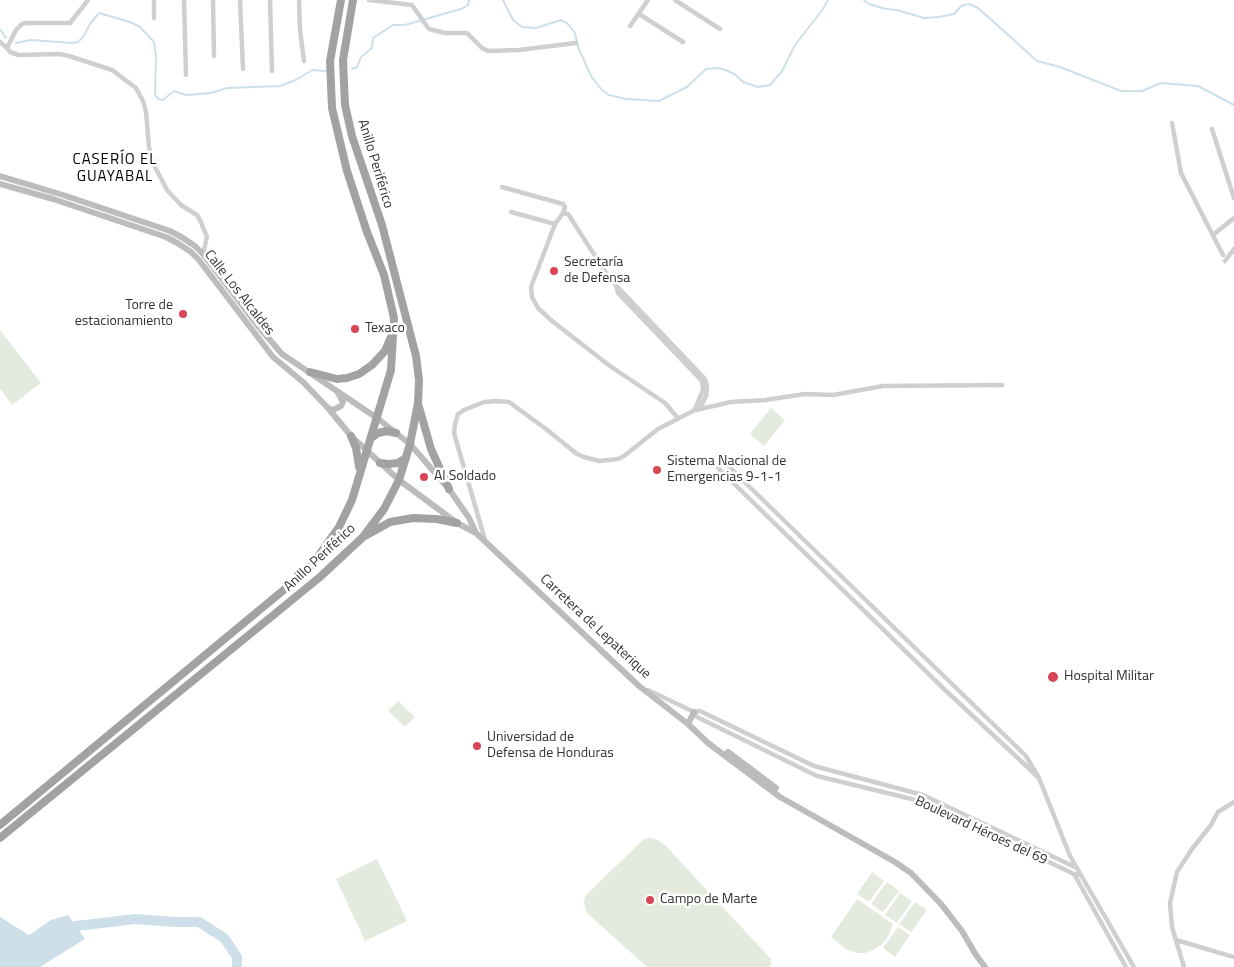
<!DOCTYPE html>
<html>
<head>
<meta charset="utf-8">
<style>
  body { margin:0 }
  canvas { display:block; background:#fff }
</style>
</head>
<body>
<canvas width="1234" height="967"></canvas>
<script>
const context = document.querySelector('canvas').getContext('2d');
context.lineJoin = 'round';
function fillPath(path, color) { context.fillStyle = color; context.fill(path, 'evenodd'); }
const shape = rows => new Path2D(rows.map(r => 'M' + r).join(''));
function trace(path, color, width, dash) { context.strokeStyle = color; context.lineWidth = width; context.lineCap = dash ? 'butt' : 'round'; context.setLineDash(dash || []); context.stroke(path); }
function drawText(font, color, halo, rows, align = 'center') {
  context.font = font + ' "Titillium Web",sans-serif'; context.lineWidth = 5; context.setLineDash([]); context.textBaseline = 'middle'; context.strokeStyle = halo; context.fillStyle = color; for (const [text, x, y, turn = 0] of rows) {
    context.save(); context.translate(x, y); context.rotate((+turn || 0) * Math.PI / 180); context.textAlign = isNaN(turn) ? turn : align; if (halo) context.strokeText(text, 0, 0); context.fillText(text, 0, 0); context.restore();
  }
}
const green = shape([
  [0,330,41,383,12,405,0,388],
  [771,408,785,420,764,446,750,434],
  [398,701,415,717,405,727,388,711],
  [650,838,658,840,665,845,771,959,771,965,768,967,647,967,587,913,584,903,585,896,644,839],
  [377,859,407,921,365,941,336,879],
  [872,872,884,881,869,902,857,894],
  [887,882,899,891,883,912,871,904],
  [900,893,912,901,897,923,885,915],
  [857,899,893,924,888,937,882,944,874,950,865,953,856,953,846,949,831,937],
  [915,902,927,910,911,932,899,924],
  [898,927,910,935,895,957,883,948]
]);
const water = shape([
  [68,915,85,939,40,967,0,967,0,917,29,935,51,920]
]);
const stream = shape([
  [503,0,513,20,522,27,536,28,561,20,567,23,575,33,578,47,591,76,601,89,609,95,626,99,659,101,687,87,706,69,717,68,726,70,736,75,743,82,758,87,770,85,782,71,795,45,823,9,828,0],
  [864,0,869,4,886,9,897,10,924,18,939,17,954,14,961,6,969,4,978,8,986,15,1037,61,1060,67,1121,91,1142,91,1161,83,1198,86,1234,105],
  [0,29,6,38],
  [16,43,31,40,72,43,78,42,83,37,90,24,99,13,130,22,140,27,154,42,156,56,155,94,158,99,163,100,174,91,186,95,211,93,227,88,280,86,296,80,312,70,326,71],
  [352,69,357,67,361,57,372,48,373,38,393,25,405,25,461,9,468,5,469,0]
]);
const river = shape([
  [65,932,76,926,136,919,175,922,199,922,224,938,237,957,237,967]
]);
const minor = shape([
  [88,0,70,23,26,23,22,24,16,30,7,48,10,52,19,55,60,54,69,56,112,70,136,88,143,101,146,112,149,147,154,165,167,190,181,205,197,215,200,220,207,237,203,254],
  [154,0,154,18],
  [184,0,186,75],
  [213,0,214,56],
  [240,0,243,69],
  [270,0,272,71],
  [299,0,300,30,304,61],
  [369,0,412,5,429,29,445,33,467,33,482,48,488,51,519,50,576,43],
  [675,0,720,29],
  [639,14,683,42],
  [630,26,648,0],
  [0,42,7,48],
  [1172,123,1181,173,1223,255],
  [1212,129,1234,198],
  [502,187,563,204,565,207,563,213],
  [511,212,555,224],
  [1213,235,1234,218],
  [1225,261,1234,249],
  [616,285,618,293,702,381,703,390,695,409],
  [696,410,731,402,765,400,805,394,833,395,883,386,1002,385],
  [485,540,454,433,455,424,458,414,464,410,484,402,497,401,509,402,546,429,577,454,584,457,599,461,618,459,624,456,658,429,695,410,702,404,706,396,707,386,705,379,610,279,568,214,563,213,555,224,531,287,532,297,538,308,552,321,610,366,665,403,678,418],
  [648,690,694,712,697,717,817,776,920,801,1074,874,1081,875],
  [694,712,700,711,814,766,923,795,1077,868],
  [1039,778,943,688,718,468,724,462,1026,756,1039,778,1070,856,1134,967],
  [1074,874,1126,967],
  [1176,940,1234,957],
  [1184,967,1172,927,1170,903,1177,872,1192,849,1211,825,1218,812,1234,802]
]);
const secondary = shape([
  [0,176,63,195,170,231,183,238,195,246,203,254,258,326,282,354,377,418,410,444,449,489,469,518,476,533],
  [0,184,53,199,166,237,179,244,191,252,199,260,273,357,303,382,328,408,351,436,399,480,457,523,476,533,639,686,688,724,708,743,780,797,895,862,911,873,941,904,962,931,976,955,985,967],
  [328,408,333,410,341,406,343,402,338,393],
  [688,724,694,712],
  [728,752,776,788]
]);
const trunk = shape([
  [310,372,337,379,347,378,359,374,372,365,385,351,391,337],
  [419,407,431,449,449,489],
  [351,436,356,448,359,467],
  [371,438,378,433,387,431,396,433],
  [380,463,389,464,398,463,406,458],
  [365,536,390,522,413,518,437,519,457,523],
  [0,825,309,569,339,527,352,500,391,370,394,318,384,275,367,232,347,171,332,108,330,61,341,0],
  [0,838,320,577,363,537,384,509,399,480,410,444,418,403,419,380,416,356,382,225,352,136,345,105,343,60,353,0]
]);
const markers = [
  [554,271,5,"#d84554"],
  [183,314,5,"#d84554"],
  [355,329,5,"#d84554"],
  [657,470,5,"#d84554"],
  [424,477,5,"#d84554"],
  [1053,677,6,"#d84554"],
  [477,746,5,"#d84554"],
  [650,900,5,"#d84554"]
];
const streetNames = [
  ["Anillo Periférico",375,164,73],
  ["Calle Los Alcaldes",239,293,52],
  ["Anillo Periférico",320,558,-43],
  ["Carretera de Lepaterique",595,627,43],
  ["Boulevard Héroes del 69",981,831,25]
];
const poiNames = [
  ["Secretaría",564,263],
  ["de Defensa",564,279],
  ["Torre de",173,306,"right"],
  ["estacionamiento",173,322,"right"],
  ["Texaco",365,329],
  ["Sistema Nacional de",667,462],
  ["Emergencias 9-1-1",667,478],
  ["Al Soldado",434,477],
  ["Hospital Militar",1064,677],
  ["Universidad de",487,738],
  ["Defensa de Honduras",487,754],
  ["Campo de Marte",660,900]
];
const neighbourhoodNames = [
  ["CASERÍO EL",115,160],
  ["GUAYABAL",115,177]
];
fillPath(green, '#e5eade');
fillPath(water, '#cddfe9');
trace(stream, '#cddfe9', 2);
trace(river, '#cddfe9', 10);
trace(minor, '#cfcfcf', 4.5);
trace(secondary, '#bcbcbc', 6);
trace(trunk, '#a2a2a2', 8);
for (const [x, y, r, color] of markers) { const dot = new Path2D(); dot.arc(x, y, r, 0, 2 * Math.PI); context.fillStyle = color; context.fill(dot); trace(dot, '#fff', 2); }
drawText('14px', '#323232', '#fff', streetNames);
drawText('14px', '#323232', '#fff', poiNames, 'left');
context.letterSpacing = '1px';
drawText('15px', '#000', '#fff', neighbourhoodNames);
context.letterSpacing = '0px';
</script>
</body>
</html>
